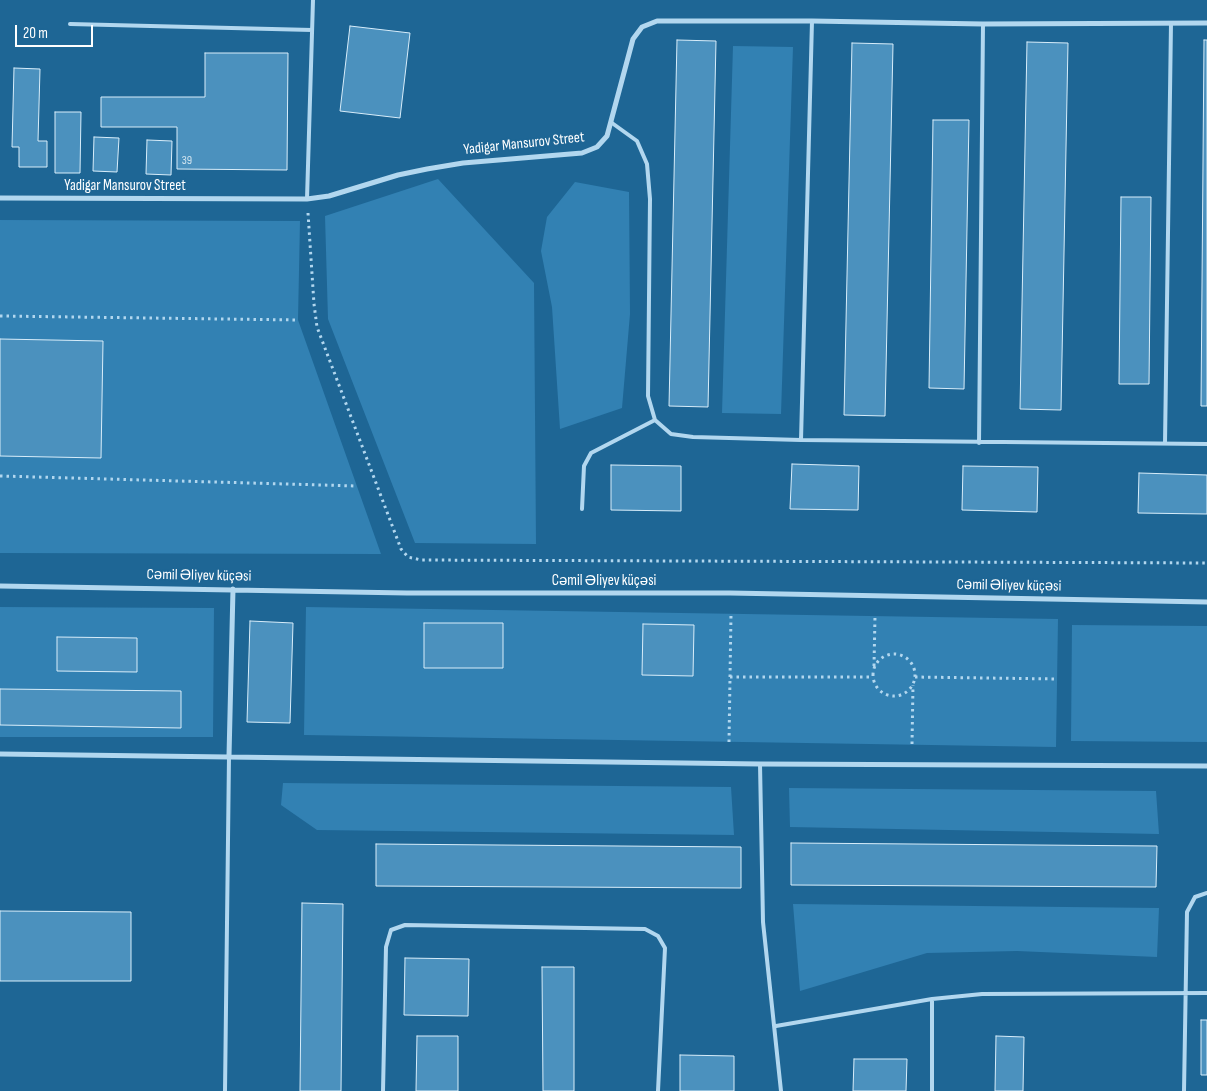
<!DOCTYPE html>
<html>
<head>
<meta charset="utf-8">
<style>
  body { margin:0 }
  #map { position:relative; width:1207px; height:1091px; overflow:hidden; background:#1e6695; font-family:"Sofia Sans Condensed",sans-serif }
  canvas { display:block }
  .scale { position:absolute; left:15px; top:25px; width:78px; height:22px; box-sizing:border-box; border:2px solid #fff; border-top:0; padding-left:6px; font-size:15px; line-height:18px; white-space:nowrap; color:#fff; -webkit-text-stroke:4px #1e6695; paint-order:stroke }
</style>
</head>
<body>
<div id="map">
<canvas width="1207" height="1091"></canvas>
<div class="scale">20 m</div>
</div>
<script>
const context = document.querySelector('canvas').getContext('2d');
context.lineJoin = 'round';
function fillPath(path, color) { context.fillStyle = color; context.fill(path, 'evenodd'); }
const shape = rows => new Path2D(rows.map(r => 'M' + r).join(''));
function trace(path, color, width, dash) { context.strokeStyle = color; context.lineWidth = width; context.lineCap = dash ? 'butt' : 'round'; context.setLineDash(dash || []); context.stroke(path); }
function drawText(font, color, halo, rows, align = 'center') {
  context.font = font + ' "Sofia Sans Condensed",sans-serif'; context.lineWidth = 4; context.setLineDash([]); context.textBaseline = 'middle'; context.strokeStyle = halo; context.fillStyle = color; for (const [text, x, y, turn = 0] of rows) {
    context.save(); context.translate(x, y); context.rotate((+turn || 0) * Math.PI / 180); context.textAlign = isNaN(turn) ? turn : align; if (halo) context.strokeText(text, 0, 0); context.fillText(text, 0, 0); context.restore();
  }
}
const green = shape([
  [733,46,793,47,781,414,722,413],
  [438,179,534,283,536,544,415,543,328,319,325,216],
  [575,182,629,192,630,314,622,408,560,429,552,307,541,251,547,217],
  [0,220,300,221,298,320,381,554,0,553],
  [0,607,214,608,213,737,0,737],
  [306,607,1058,619,1056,747,304,735],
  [1072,625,1207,626,1207,742,1071,741],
  [283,783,731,787,734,835,317,830,281,805],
  [789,788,1156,791,1159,834,790,827],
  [793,904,1159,908,1157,957,1017,951,927,953,800,991]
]);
const building = shape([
  [350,26,410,33,400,118,340,111,350,26],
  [677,40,716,41,708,407,669,406,677,40],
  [1204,40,1207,40,1207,406,1201,406,1204,40],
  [1027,42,1068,43,1061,410,1020,409,1027,42],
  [852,43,893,44,885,416,844,415,852,43],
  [205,53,288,53,287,170,177,169,177,127,101,127,101,97,205,97,205,53],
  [14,68,40,69,38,141,47,141,47,167,19,167,19,147,12,147,14,68],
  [55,112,81,112,80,173,55,173,55,112],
  [933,120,969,120,964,389,929,388,933,120],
  [94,137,119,138,117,172,93,171,94,137],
  [147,140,172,141,171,175,146,174,147,140],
  [1121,197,1151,197,1149,384,1119,384,1121,197],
  [0,339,103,341,101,458,0,456,0,339],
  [792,464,859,466,858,510,790,509,792,464],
  [611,465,681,466,681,511,611,510,611,465],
  [963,466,1038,467,1037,512,962,510,963,466],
  [1139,473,1207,475,1207,514,1138,513,1139,473],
  [250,621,293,623,290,723,247,722,250,621],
  [424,623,503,623,503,668,424,668,424,623],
  [643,624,694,625,693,676,642,675,643,624],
  [57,637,137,638,137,672,57,671,57,637],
  [0,689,181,691,181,728,0,725,0,689],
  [791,843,1157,846,1156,887,791,885,791,843],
  [376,844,741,847,741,888,376,886,376,844],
  [302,903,343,904,341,1091,300,1091,302,903],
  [0,911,131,912,131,981,0,981,0,911],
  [405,958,469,959,468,1016,404,1015,405,958],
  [542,967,574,967,574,1091,543,1091,542,967],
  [1201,1020,1207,1020,1207,1075,1201,1075,1201,1020],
  [417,1036,458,1036,458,1091,416,1091,417,1036],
  [996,1036,1024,1037,1023,1091,995,1091,996,1036],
  [680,1055,734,1056,734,1091,680,1091,680,1055],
  [854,1059,907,1059,906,1091,853,1091,854,1059]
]);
const path = shape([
  [308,213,314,304,317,327,401,549,408,557,421,560,1207,563],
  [0,316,298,320],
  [0,476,357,486],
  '873 675a21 21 0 1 1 42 0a21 21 0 1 1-42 0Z',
  [874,666,875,616],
  [730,677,873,677],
  [915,677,1057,679],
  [729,742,731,614],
  [912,744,913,685]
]);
const service = shape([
  [70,24,312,30],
  [612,123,637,141,647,164,650,199,648,396,655,420,671,434,693,437,801,440,1207,444],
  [307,199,313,0],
  [801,440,812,21],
  [979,443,983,24],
  [1165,443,1171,23],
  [582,509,584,466,591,453,655,420],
  [760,764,763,922,781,1091],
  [776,1026,932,999,982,994,1207,993],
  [225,1091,229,756],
  [383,1091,386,947,391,930,405,925,645,929,658,936,665,948,658,1091],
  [932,1091,932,999],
  [1184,1091,1187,912,1195,897,1207,893]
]);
const minor = shape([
  [0,198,307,199,329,196,398,175,427,169,463,163,582,153,597,147,607,136,633,39,642,27,657,21,812,21,983,24,1207,23],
  [0,586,407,593,730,593,1207,602],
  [0,754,760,764,1207,766],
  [229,756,233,589]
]);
const numberNames = [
  ["39",187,161]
];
const streetNames = [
  ["Yadigar Mansurov Street",524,144,-6],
  ["Yadigar Mansurov Street",125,186],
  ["Cəmil Əliyev küçəsi",199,576,1],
  ["Cəmil Əliyev küçəsi",604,581],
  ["Cəmil Əliyev küçəsi",1009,586,1]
];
fillPath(green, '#3281b3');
fillPath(building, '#4b91be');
trace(building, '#d8edfa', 1);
trace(path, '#b2d7ef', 3, [2.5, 4]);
trace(service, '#b2d7ef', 4);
trace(minor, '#b2d7ef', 5);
drawText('12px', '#d2e4ef', null, numberNames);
drawText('15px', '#fff', '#1e6695', streetNames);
</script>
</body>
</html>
